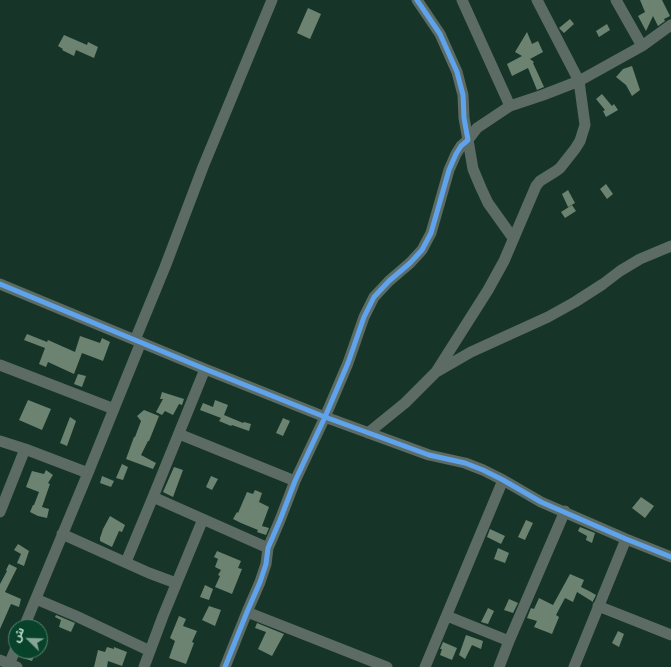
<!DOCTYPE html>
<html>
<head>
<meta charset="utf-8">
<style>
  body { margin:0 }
  #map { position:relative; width:671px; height:667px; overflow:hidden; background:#163528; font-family:Barlow,"Noto Sans Arabic",sans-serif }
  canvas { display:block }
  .north { position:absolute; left:8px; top:619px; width:40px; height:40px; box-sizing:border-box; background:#09422b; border:1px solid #53836d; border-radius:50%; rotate:293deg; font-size:11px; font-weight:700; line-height:16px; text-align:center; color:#c2e4d1 }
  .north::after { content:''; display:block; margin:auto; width:14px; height:18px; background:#86a796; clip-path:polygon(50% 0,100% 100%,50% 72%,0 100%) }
</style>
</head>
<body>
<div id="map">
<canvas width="671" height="667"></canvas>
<div class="north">ش</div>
</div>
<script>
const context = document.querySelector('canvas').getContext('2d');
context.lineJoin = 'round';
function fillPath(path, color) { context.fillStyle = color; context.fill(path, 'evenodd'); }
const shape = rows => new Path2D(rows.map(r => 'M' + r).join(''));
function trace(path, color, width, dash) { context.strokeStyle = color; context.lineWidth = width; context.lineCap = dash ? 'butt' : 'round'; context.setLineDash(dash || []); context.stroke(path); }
const building = shape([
  [640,0,662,0,670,16,664,19,665,21,658,26,653,16,646,31,638,16,645,12],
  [308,8,321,14,310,39,297,33],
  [570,19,574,24,564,33,559,28],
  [607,24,610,30,599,37,596,31],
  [527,32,532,44,538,41,543,52,530,59,534,62,533,63,544,87,537,90,528,68,512,76,507,64,522,56,515,52],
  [64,35,87,45,88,42,98,47,94,58,76,50,74,56,62,50,63,49,58,46],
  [632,66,640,90,632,96,626,85,616,77,623,69],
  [602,94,612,106,614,104,618,110,606,117,603,111,605,110,596,99],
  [606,184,613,194,607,199,600,189],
  [568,190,575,203,568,207,562,194],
  [572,205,576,211,565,218,561,212],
  [27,334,47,342,48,340,75,352,80,336,100,343,102,338,110,342,103,361,82,353,74,374,48,362,46,367,39,364,45,348,24,340],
  [78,374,86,376,82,387,74,384],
  [162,392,184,399,182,405,179,404,173,415,165,411,162,415,156,412,163,399,160,399],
  [28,400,51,409,42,430,19,420],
  [215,400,228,405,224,415,243,423,244,422,251,424,249,431,232,425,231,426,219,421,221,418,200,410,203,403,213,407],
  [144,410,159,416,149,441,148,441,141,455,156,463,153,469,126,459,134,437,135,437,141,421,137,416],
  [70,417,76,421,67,446,60,443],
  [283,418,290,421,283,436,276,433],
  [122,464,128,467,123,480,116,478],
  [174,467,183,470,173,497,163,492],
  [46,470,53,475,48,483,50,484,42,507,49,509,47,518,38,516,30,512,33,505,34,505,39,492,26,487,32,471,44,474],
  [102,476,114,481,111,487,100,483],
  [211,476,218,479,212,490,206,487],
  [255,490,262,493,259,502,269,507,262,526,269,528,266,535,257,532,258,530,241,523,233,519,237,512,238,513,247,492,253,494],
  [641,497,654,506,645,518,632,508],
  [110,516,125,525,122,532,119,531,112,547,100,541,100,538,103,529],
  [526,520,533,523,525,540,518,537],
  [580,527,595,533,592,543,586,540,587,536,578,531],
  [490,529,505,536,501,544,487,537],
  [18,544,29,551,24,566,17,563,21,554,14,550],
  [498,548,509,553,505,563,494,559],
  [217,551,241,561,238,568,242,569,232,594,215,587,220,576,218,575,221,570,215,567,218,559,214,557],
  [9,564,17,568,5,592,21,599,19,607,11,604,0,629,0,584,7,571,6,570],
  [570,574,584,580,581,587,589,591,596,595,593,601,593,602,577,592,573,602,565,598,556,615,559,617,552,634,534,627,537,621,527,618,531,608,534,609,539,598,553,605],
  [205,585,213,589,209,600,200,597],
  [509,599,518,603,513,613,504,610],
  [209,606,221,610,215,626,202,620],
  [488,608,494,611,488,624,481,622],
  [56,615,75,623,71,632,59,627,61,620,55,617],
  [179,616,186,619,183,626,197,631,192,642,194,643,186,664,169,658,175,641,170,638],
  [257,623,284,634,272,656,258,649,266,632,255,628],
  [618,631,624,634,619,647,612,643],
  [466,635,483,641,481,649,472,645,465,659,459,655],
  [443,642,457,648,452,660,440,655,442,649,440,649],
  [107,647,114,649,114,647,127,652,122,666,108,661,107,667,94,667,98,650,105,652],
  [25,651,36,651,32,661,23,658]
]);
const minor = shape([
  [462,0,510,106,543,95,579,81,642,46,671,25],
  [616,0,642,46],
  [510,106,477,128,468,140,473,169,481,188,488,203,513,238],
  [0,284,205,369,325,417,429,455,465,463,483,470,503,480,541,502,626,539,671,557],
  [135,340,165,267,203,167,272,0],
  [0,365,114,409],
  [438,371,471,352,548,317,575,302,603,284,620,271,640,259,671,246],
  [368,433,405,403,436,372,488,290,504,261,536,186,540,181,556,171,560,168,575,149,580,141,585,125,579,81,537,0],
  [179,434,295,481],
  [0,441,25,449,88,473],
  [153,497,268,548],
  [0,512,25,449],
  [62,534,149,573,176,583],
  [126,562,153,497,205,369],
  [36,599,76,616,150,651],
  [598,606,671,635],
  [247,612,387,667],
  [447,616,509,641],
  [24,627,88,473,141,342],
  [0,660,17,667],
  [8,667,16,648],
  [144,667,163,616,203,519],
  [225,667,247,612,260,582,266,564,268,548,280,520,295,481,325,417,348,363,364,317,374,297,389,281,410,263,422,250,431,233,449,170,456,154,461,146,468,140,464,118,463,95,457,72,440,34,417,0],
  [425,667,503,480],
  [499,667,509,641,565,511],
  [574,667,626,539]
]);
const cycleway = shape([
  [0,284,205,369,325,417,429,455,465,463,483,470,503,480,541,502,626,539,671,557],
  [225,667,247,612,260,582,266,564,268,548,280,520,295,481,325,417,348,363,364,317,374,297,389,281,410,263,422,250,431,233,449,170,456,154,461,146,468,140,464,118,463,95,457,72,440,34,417,0]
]);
fillPath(building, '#6c8372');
trace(minor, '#5c6c64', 11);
trace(cycleway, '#60a3ed', 5);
</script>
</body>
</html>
